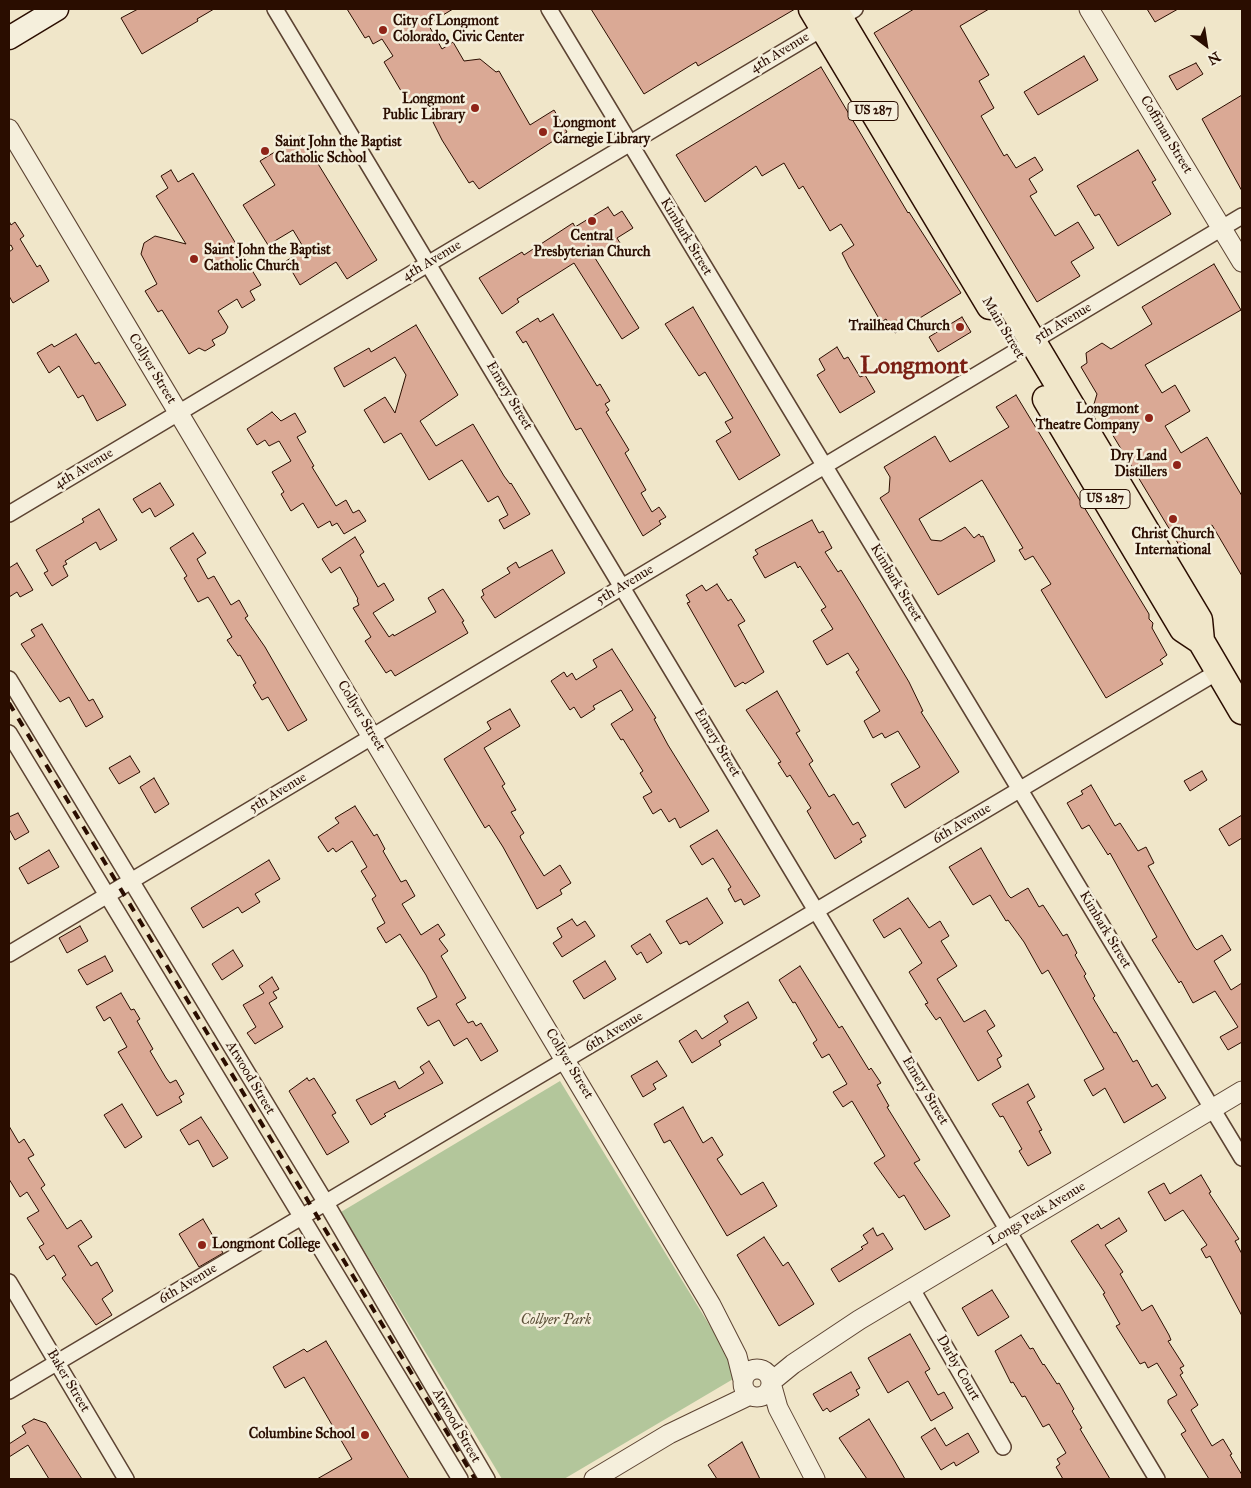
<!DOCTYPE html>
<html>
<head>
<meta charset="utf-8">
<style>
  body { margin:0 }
  #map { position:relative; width:1251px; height:1488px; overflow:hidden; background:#f0e6c9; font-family:"IM FELL Great Primer",serif }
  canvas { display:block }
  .frame { position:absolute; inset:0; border:10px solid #2a0d00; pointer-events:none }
  .north { position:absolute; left:1181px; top:20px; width:50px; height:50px; -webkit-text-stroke:4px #f5efdc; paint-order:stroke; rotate:149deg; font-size:14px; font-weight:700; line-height:20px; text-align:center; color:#2a0d00 }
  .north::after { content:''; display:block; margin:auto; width:18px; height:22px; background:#2a0d00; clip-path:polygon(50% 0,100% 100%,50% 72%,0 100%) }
</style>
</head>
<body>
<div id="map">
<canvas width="1251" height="1488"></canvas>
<div class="frame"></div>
<div class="north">N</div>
</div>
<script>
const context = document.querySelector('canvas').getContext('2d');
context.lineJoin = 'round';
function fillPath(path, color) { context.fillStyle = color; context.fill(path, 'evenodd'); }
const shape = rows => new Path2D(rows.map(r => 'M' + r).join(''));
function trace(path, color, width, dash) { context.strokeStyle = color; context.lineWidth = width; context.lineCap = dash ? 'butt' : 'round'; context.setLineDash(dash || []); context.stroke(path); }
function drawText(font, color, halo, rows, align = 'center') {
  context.font = font + ' "IM FELL Great Primer",serif'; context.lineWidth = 5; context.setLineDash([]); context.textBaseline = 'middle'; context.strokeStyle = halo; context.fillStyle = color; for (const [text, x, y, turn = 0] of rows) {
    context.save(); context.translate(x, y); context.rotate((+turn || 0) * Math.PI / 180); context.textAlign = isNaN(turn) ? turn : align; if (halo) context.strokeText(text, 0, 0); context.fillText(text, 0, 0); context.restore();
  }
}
const green = shape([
  [560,1081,740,1375,564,1479,502,1479,341,1212]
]);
const building = shape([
  [138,9,214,9,197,19,198,21,142,54,121,18,138,9],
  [347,9,453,9,428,24,442,49,453,42,464,61,480,59,496,72,499,71,530,125,554,110,567,132,479,189,473,181,469,183,442,140,433,122,437,120,423,96,407,101,384,62,393,56,382,39,373,44,369,36,365,38,347,9],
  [591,9,795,9,698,66,696,62,644,94,591,9],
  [914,9,989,9,960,26,989,75,979,81,994,108,981,116,1004,156,1007,154,1016,168,1035,157,1043,170,1029,179,1037,192,1030,196,1055,236,1078,222,1094,248,1071,262,1080,276,1037,302,874,33,914,9],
  [1147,9,1178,9,1155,22,1147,9],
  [1084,56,1098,80,1038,115,1024,92,1084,56],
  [1196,63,1203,74,1177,90,1169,76,1196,63],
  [821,67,908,213,909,212,961,293,895,333,886,319,881,322,849,267,842,253,854,245,841,224,830,231,803,186,799,189,784,163,762,176,756,166,705,202,676,155,821,67],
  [1242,95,1242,191,1202,119,1242,95],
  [301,136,377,260,347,279,336,262,300,285,286,261,305,250,293,230,268,245,243,205,275,185,260,161,301,136],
  [1138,150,1156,180,1152,182,1171,214,1118,246,1099,214,1095,216,1077,186,1138,150],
  [171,170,178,182,193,173,261,285,250,291,255,300,242,308,237,299,218,311,228,327,225,333,212,340,215,345,205,351,199,348,189,354,162,310,158,312,145,291,157,284,141,254,144,243,155,236,186,244,156,196,168,188,161,176,171,170],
  [608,207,614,216,622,211,633,228,617,238,620,243,595,258,639,328,622,339,574,263,517,299,519,302,502,314,479,278,522,252,524,255,573,223,575,227,608,207],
  [9,221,11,225,15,222,24,236,20,239,37,267,40,265,49,281,13,303,9,296,9,252,13,249,11,245,9,246,9,221],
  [1214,264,1241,310,1145,365,1162,393,1175,385,1190,411,1165,426,1181,453,1207,437,1242,496,1242,576,1212,525,1179,545,1094,404,1097,394,1081,367,1087,363,1086,353,1102,343,1111,349,1152,324,1142,307,1214,264],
  [693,307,780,455,739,480,716,441,731,432,725,422,733,418,705,372,699,376,665,324,693,307],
  [553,314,597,386,600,384,610,401,605,404,609,410,606,412,629,450,625,453,646,490,641,493,652,512,659,507,666,517,659,521,661,524,643,536,581,428,576,430,526,341,523,343,516,332,538,318,540,322,553,314],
  [962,317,971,332,938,352,929,337,962,317],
  [416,325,458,395,420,421,436,446,473,424,504,476,510,484,511,483,530,514,504,529,499,520,508,515,498,496,488,502,462,460,429,480,401,433,384,443,364,410,385,397,395,413,406,375,395,357,344,387,334,368,369,348,371,352,416,325],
  [76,334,95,364,99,362,126,405,97,421,83,395,78,398,59,366,49,373,37,353,52,344,54,347,76,334],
  [837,347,844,359,848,357,860,377,865,375,875,392,840,413,817,375,825,370,819,359,837,347],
  [1016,395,1149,614,1149,619,1153,623,1152,628,1167,655,1160,660,1163,664,1106,698,1041,590,1051,584,1033,556,1025,560,1019,550,1023,548,982,480,919,519,931,540,941,541,965,527,974,538,979,534,981,537,983,536,995,561,938,595,880,498,889,492,890,477,884,467,935,436,950,462,1009,427,996,407,1016,395],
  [272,412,281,421,295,413,306,432,297,437,314,466,312,467,336,506,346,500,353,513,359,510,366,521,344,534,337,523,332,526,330,521,318,528,303,503,291,511,281,494,284,492,272,472,291,461,279,441,269,446,265,440,257,445,247,429,272,412],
  [160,483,174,505,155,517,150,508,142,513,133,499,160,483],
  [99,509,117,540,100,550,96,542,65,561,67,564,63,566,68,576,52,586,44,573,48,571,36,550,84,522,82,519,99,509],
  [812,520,819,533,823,531,832,548,825,552,838,572,841,570,862,604,909,682,923,711,921,712,959,772,905,808,891,784,920,767,898,731,885,738,882,733,873,738,864,721,880,711,856,672,859,670,848,653,827,665,813,641,833,629,821,610,826,607,800,566,798,568,795,562,765,578,753,557,758,554,755,550,812,520],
  [193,533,206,553,197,559,208,579,214,576,231,605,239,600,248,616,245,618,265,647,307,720,288,731,268,697,262,700,253,685,256,683,240,655,238,656,227,640,232,637,212,603,208,597,198,602,184,578,187,576,170,548,193,533],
  [355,537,364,552,360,555,378,587,384,583,394,600,373,613,389,637,393,634,394,636,436,612,428,598,443,589,464,621,462,622,468,633,395,676,391,670,386,673,365,641,371,637,353,608,359,605,357,600,358,599,340,567,331,573,322,559,355,537],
  [552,550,565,573,495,618,481,597,484,595,482,590,510,573,507,568,516,562,519,568,552,550],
  [17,563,33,590,20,597,17,592,9,597,9,568,17,563],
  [717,584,728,601,731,599,745,621,738,625,764,672,745,684,743,682,735,687,687,603,690,602,686,595,702,585,706,591,717,584],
  [42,624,89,701,93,699,103,717,86,727,69,697,60,702,21,644,35,636,31,630,42,624],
  [612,649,656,718,654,719,668,745,709,811,680,828,675,818,669,822,661,809,653,814,643,797,652,792,640,773,643,771,623,739,621,740,611,724,633,710,621,690,593,706,595,709,581,718,574,707,570,710,551,681,564,672,567,677,572,673,576,680,597,667,593,660,612,649],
  [777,691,800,731,796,733,813,761,809,764,829,797,834,794,853,825,858,822,866,836,860,839,862,842,835,859,807,811,811,808,790,775,787,777,778,763,781,762,746,710,777,691],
  [510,709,520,726,484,748,505,784,502,786,516,810,511,812,524,833,520,836,521,839,544,876,560,865,571,883,560,890,562,894,537,909,503,847,489,825,485,828,444,759,491,729,487,722,510,709],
  [130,756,140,772,119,784,109,768,130,756],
  [1202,771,1207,780,1190,791,1184,781,1202,771],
  [154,778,169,804,155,813,140,787,154,778],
  [1091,785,1115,826,1120,823,1138,851,1146,847,1154,863,1148,866,1194,947,1197,950,1222,935,1231,950,1214,961,1231,990,1242,983,1242,1042,1228,1050,1220,1037,1238,1027,1215,991,1193,1003,1181,981,1179,983,1152,940,1157,937,1110,853,1108,855,1089,825,1082,829,1067,803,1083,794,1081,791,1091,785],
  [355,806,374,836,377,834,385,849,383,851,401,882,406,880,415,896,402,904,421,935,438,924,445,935,439,939,448,951,441,956,466,998,456,1004,468,1023,473,1021,476,1026,481,1023,498,1051,481,1061,467,1038,454,1046,439,1020,428,1026,417,1008,437,997,426,975,400,934,386,943,377,928,385,923,372,899,376,896,361,871,367,867,352,841,336,852,333,848,328,852,318,837,339,823,335,818,355,806],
  [18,813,29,832,15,840,9,829,9,817,18,813],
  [1242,815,1242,838,1229,846,1219,829,1242,815],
  [717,830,760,896,744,905,741,899,735,902,728,889,731,887,713,858,702,865,690,846,717,830],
  [981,848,1008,895,1011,898,1028,888,1039,907,1043,905,1063,936,1067,934,1077,953,1075,955,1086,974,1084,976,1095,996,1093,998,1114,1033,1116,1032,1133,1062,1137,1060,1152,1087,1157,1084,1166,1098,1124,1123,1105,1088,1093,1096,1084,1080,1104,1069,1048,970,1042,974,1024,942,1008,920,1006,921,990,895,973,905,949,867,981,848],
  [49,850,59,867,28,884,19,868,49,850],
  [269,860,280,879,255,894,260,902,242,913,238,907,203,928,191,908,269,860],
  [707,898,723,923,689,945,687,941,680,944,666,921,707,898],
  [908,898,929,928,940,921,949,936,941,941,957,966,937,979,964,1022,985,1010,995,1026,987,1031,1002,1056,997,1059,1001,1067,978,1081,940,1017,936,1020,925,1004,928,1003,909,972,922,963,900,928,884,938,873,920,908,898],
  [572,919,577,926,585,921,595,936,562,957,553,943,562,937,557,928,572,919],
  [80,926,88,941,67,953,59,938,80,926],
  [650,934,662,953,647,963,641,952,637,955,631,946,650,934],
  [233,950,243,966,222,980,212,964,233,950],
  [105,956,113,971,87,985,78,970,105,956],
  [605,961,616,979,584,999,573,981,605,961],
  [800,966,839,1028,842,1026,869,1070,871,1068,881,1083,877,1085,889,1106,887,1107,920,1160,914,1163,950,1216,925,1230,904,1195,899,1198,874,1163,885,1156,852,1101,843,1107,833,1092,847,1084,829,1054,822,1058,813,1043,817,1040,795,1002,793,1003,779,980,800,966],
  [272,977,279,989,273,992,277,998,269,1003,283,1027,255,1044,247,1033,256,1027,243,1005,264,993,259,986,272,977],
  [121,993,131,1010,134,1009,140,1019,137,1021,153,1049,150,1051,166,1078,170,1083,176,1080,184,1094,179,1097,182,1102,157,1116,118,1052,127,1047,110,1017,104,1021,96,1007,121,993],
  [748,1002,757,1018,719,1041,721,1045,692,1063,679,1041,696,1030,702,1039,728,1022,724,1016,748,1002],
  [429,1061,443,1083,384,1114,386,1116,371,1125,356,1100,395,1081,399,1089,424,1073,420,1067,429,1061],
  [657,1061,667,1076,653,1084,656,1089,643,1097,631,1076,657,1061],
  [307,1078,309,1081,314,1078,336,1113,332,1115,349,1142,327,1155,289,1091,307,1078],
  [1028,1084,1035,1097,1027,1102,1042,1130,1039,1131,1051,1153,1028,1166,1019,1151,1022,1149,1003,1116,1000,1117,992,1104,1028,1084],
  [122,1104,142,1137,125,1148,104,1115,122,1104],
  [683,1107,703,1143,712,1137,723,1155,717,1159,741,1195,763,1182,777,1206,727,1236,670,1140,664,1143,654,1124,683,1107],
  [201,1117,228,1158,213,1167,198,1140,189,1145,180,1130,201,1117],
  [9,1126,19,1143,24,1139,34,1155,28,1158,45,1185,41,1188,67,1229,81,1220,92,1237,78,1246,91,1266,97,1262,113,1291,102,1299,112,1315,96,1325,62,1278,66,1275,54,1255,47,1260,39,1247,44,1244,27,1218,39,1211,27,1192,20,1197,9,1179,9,1126],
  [1201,1175,1211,1192,1209,1193,1239,1239,1235,1241,1242,1254,1242,1316,1210,1256,1206,1258,1201,1249,1207,1245,1183,1210,1165,1221,1148,1192,1164,1183,1170,1194,1201,1175],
  [1119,1218,1127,1231,1105,1245,1123,1272,1120,1274,1142,1311,1152,1305,1169,1335,1171,1340,1168,1341,1184,1366,1180,1368,1183,1373,1180,1375,1198,1405,1191,1410,1212,1446,1223,1439,1232,1454,1230,1455,1242,1475,1242,1479,1209,1479,1181,1434,1186,1431,1168,1403,1168,1400,1177,1395,1157,1363,1148,1368,1145,1362,1140,1364,1116,1326,1120,1324,1103,1294,1105,1293,1071,1241,1098,1224,1101,1229,1119,1218],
  [203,1219,223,1253,199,1267,179,1234,203,1219],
  [873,1228,877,1236,883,1233,893,1249,839,1282,831,1269,863,1249,861,1247,868,1243,863,1235,873,1228],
  [764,1237,783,1266,788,1262,814,1304,779,1326,737,1255,764,1237],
  [992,1290,1009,1317,978,1336,962,1308,992,1290],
  [910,1334,930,1369,925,1372,938,1395,944,1392,953,1408,931,1421,908,1381,888,1393,868,1358,910,1334],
  [1021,1335,1030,1349,1033,1348,1043,1365,1044,1364,1057,1384,1059,1383,1074,1409,1072,1411,1082,1428,1080,1429,1110,1479,1063,1479,1056,1467,1060,1464,1057,1459,1066,1453,1049,1424,1043,1427,1025,1396,1022,1397,1013,1382,1011,1383,995,1351,1021,1335],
  [326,1341,409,1479,317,1479,352,1459,304,1377,285,1388,273,1367,304,1349,307,1352,326,1341],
  [851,1372,860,1388,856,1390,859,1395,830,1412,827,1408,823,1411,813,1394,851,1372],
  [34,1419,46,1423,82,1479,49,1479,28,1445,9,1457,9,1444,26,1433,22,1426,34,1419],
  [869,1419,894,1460,905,1479,867,1479,839,1438,869,1419],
  [935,1428,946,1446,968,1433,979,1452,956,1466,954,1462,941,1470,921,1437,935,1428],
  [742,1442,760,1479,717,1479,708,1465,742,1442]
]);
const minor = shape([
  [275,9,1157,1479],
  [549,9,1242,1158],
  [9,514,855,9],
  [9,679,326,1203,487,1479],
  [9,733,460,1479],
  [9,954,1242,216],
  [9,1282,126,1479],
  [912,1289,1003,1447],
  [9,1391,1219,671]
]);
const tertiary = shape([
  [1089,9,1242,262],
  [9,129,711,1305,737,1356,743,1380],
  '743 1383a14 14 0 1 1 28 0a14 14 0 1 1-28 0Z',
  [771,1382,793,1364,859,1320,1242,1091],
  [771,1383,778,1408,815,1479],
  [594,1479,669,1434,750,1395]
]);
const secondary = shape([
  [9,38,57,9]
]);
const trunk = shape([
  [812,9,990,306],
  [834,9,1199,620,1201,641,1242,711],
  [1046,399,1183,629,1201,641]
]);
const rail = shape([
  [9,703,475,1479]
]);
const markers = [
  [383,30,5,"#8f2418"],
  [475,108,5,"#8f2418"],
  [543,132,5,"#8f2418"],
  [265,151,5,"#8f2418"],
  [592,221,5,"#8f2418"],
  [194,259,5,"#8f2418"],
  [960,327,5,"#8f2418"],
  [1149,418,5,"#8f2418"],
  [1177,465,5,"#8f2418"],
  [1173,519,5,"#8f2418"],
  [202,1245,5,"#8f2418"],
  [365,1435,5,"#8f2418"]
];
const shields = [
  [873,111,50],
  [1105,499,50]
];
const shieldNames = [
  ["US 287",873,111],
  ["US 287",1105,499]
];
const poiNames = [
  ["City of Longmont",393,22],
  ["Colorado, Civic Center",393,38],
  ["Longmont",465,100,"right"],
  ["Public Library",465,116,"right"],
  ["Longmont",553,124],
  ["Carnegie Library",553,140],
  ["Saint John the Baptist",275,143],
  ["Catholic School",275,159],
  ["Central",592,237,"center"],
  ["Presbyterian Church",592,253,"center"],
  ["Saint John the Baptist",204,251],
  ["Catholic Church",204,267],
  ["Trailhead Church",950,327,"right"],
  ["Longmont",1139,410,"right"],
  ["Theatre Company",1139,426,"right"],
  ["Dry Land",1167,457,"right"],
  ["Distillers",1167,473,"right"],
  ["Christ Church",1173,535,"center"],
  ["International",1173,551,"center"],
  ["Longmont College",212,1245],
  ["Columbine School",355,1435,"right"]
];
const streetNames = [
  ["4th Avenue",780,53,-31],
  ["Coffman Street",1166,135,59],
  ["Kimbark Street",686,237,59],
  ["4th Avenue",432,261,-31],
  ["5th Avenue",1063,323,-31],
  ["Main Street",1003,328,59],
  ["Collyer Street",152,369,59],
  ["Emery Street",509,396,59],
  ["4th Avenue",84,469,-31],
  ["Kimbark Street",896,583,59],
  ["5th Avenue",625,585,-31],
  ["Collyer Street",361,716,59],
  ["Emery Street",717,743,59],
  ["5th Avenue",278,793,-31],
  ["6th Avenue",962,824,-31],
  ["Kimbark Street",1105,930,59],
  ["6th Avenue",614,1032,-31],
  ["Collyer Street",569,1064,59],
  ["Atwood Street",250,1078,59],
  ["Emery Street",925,1091,59],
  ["Longs Peak Avenue",1037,1214,-31],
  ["6th Avenue",188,1284,-31],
  ["Darby Court",958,1368,60],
  ["Baker Street",68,1381,59],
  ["Atwood Street",456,1426,60]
];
const parkNames = [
  ["Collyer Park",556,1321]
];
const townNames = [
  ["Longmont",914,367]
];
fillPath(green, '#b3c69b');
fillPath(building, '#daa995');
trace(building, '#2a0d00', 1);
trace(minor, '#5c4332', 18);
trace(tertiary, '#5c4332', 21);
trace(secondary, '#2a0d00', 25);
trace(trunk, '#2a0d00', 29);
trace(minor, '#f5efdc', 15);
trace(tertiary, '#f5efdc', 19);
trace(secondary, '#f5efdc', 22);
trace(trunk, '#f0e6c9', 26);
trace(rail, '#2a0d00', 4, [9, 9]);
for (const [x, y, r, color] of markers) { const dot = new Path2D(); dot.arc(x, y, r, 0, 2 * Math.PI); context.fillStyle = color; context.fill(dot); trace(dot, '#f5efdc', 2); }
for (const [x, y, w] of shields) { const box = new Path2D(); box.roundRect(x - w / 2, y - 9.5, w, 19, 4); context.fillStyle = '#f5efdc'; context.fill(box); trace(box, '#2a0d00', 1); }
drawText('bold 12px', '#2a0d00', null, shieldNames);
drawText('bold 14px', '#2a0d00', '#f5efdc', poiNames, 'left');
drawText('14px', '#2a0d00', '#f5efdc', streetNames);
drawText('italic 14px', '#5a4e36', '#f5efdc', parkNames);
drawText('bold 24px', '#7a1f14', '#f5efdc', townNames);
</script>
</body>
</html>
